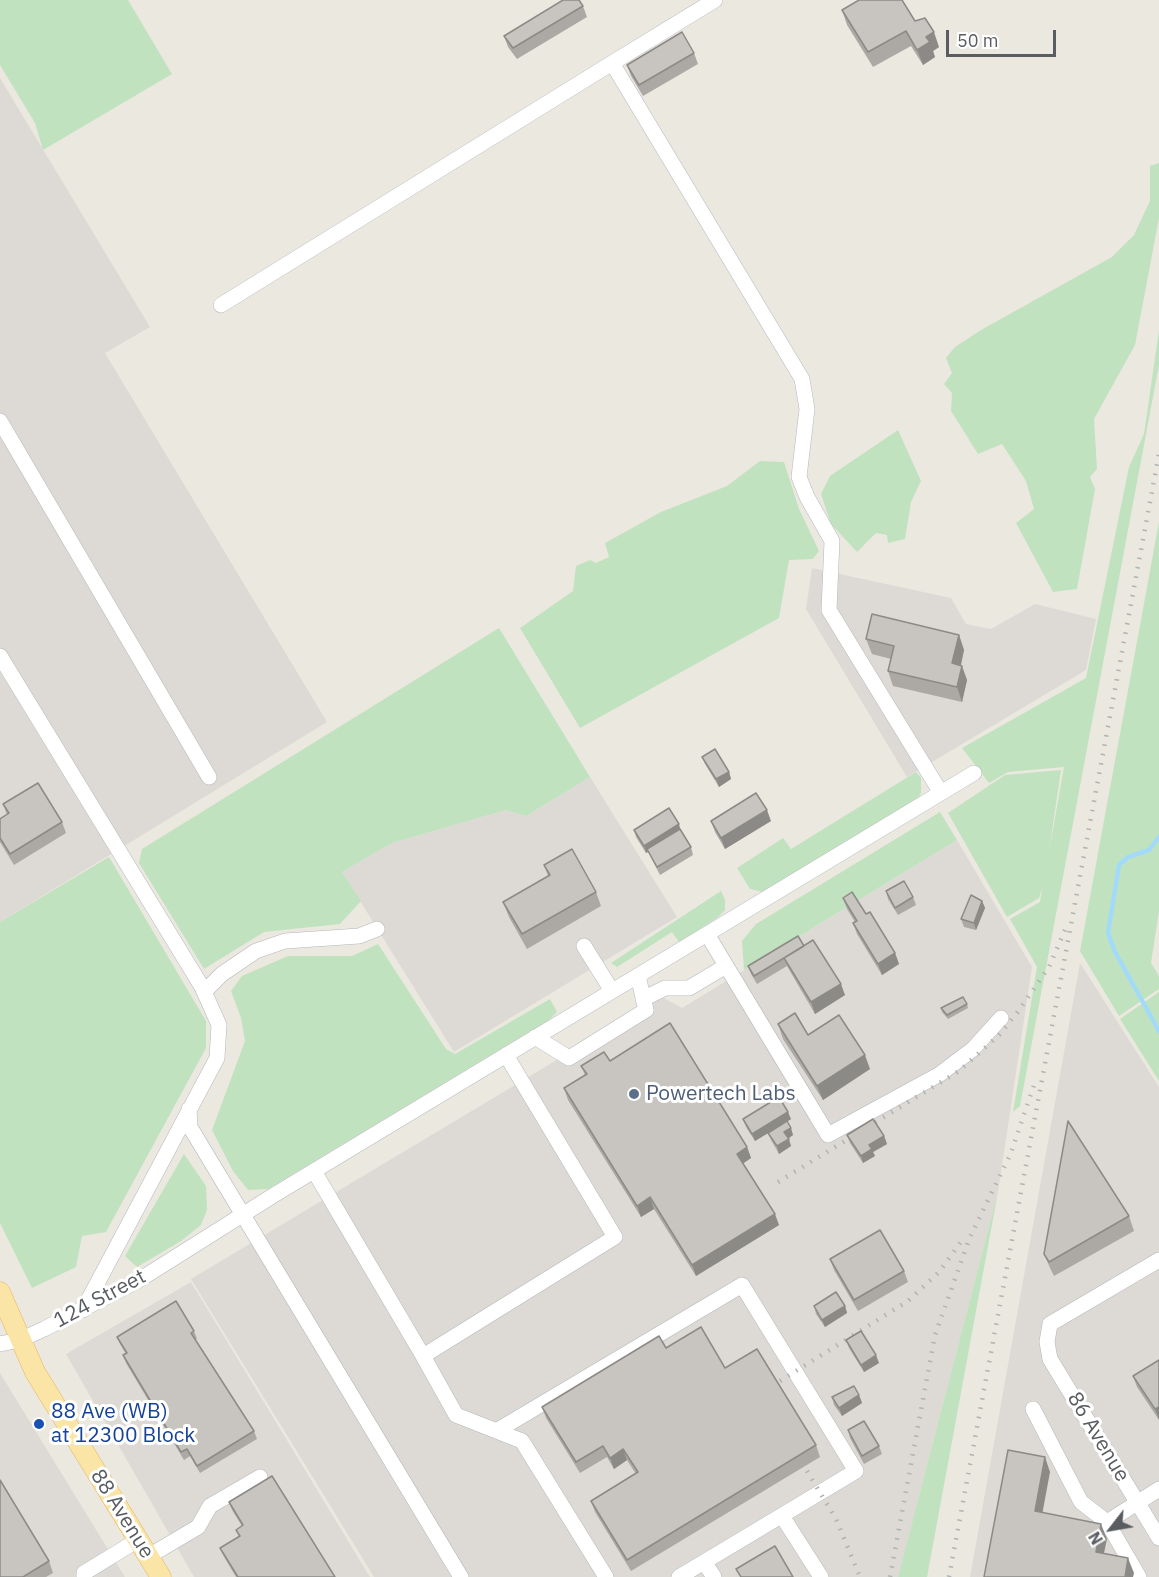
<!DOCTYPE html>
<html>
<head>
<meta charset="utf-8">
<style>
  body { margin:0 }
  #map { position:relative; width:1159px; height:1577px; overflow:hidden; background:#ebe8e0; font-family:"IBM Plex Sans",sans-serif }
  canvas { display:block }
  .north { position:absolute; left:1081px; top:1499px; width:60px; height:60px; -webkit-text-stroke:4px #fff; paint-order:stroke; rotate:239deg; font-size:16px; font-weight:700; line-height:24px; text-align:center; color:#595d61 }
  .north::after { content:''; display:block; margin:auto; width:21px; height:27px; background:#595d61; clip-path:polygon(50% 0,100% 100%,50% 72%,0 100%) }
  .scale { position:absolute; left:946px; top:30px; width:110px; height:27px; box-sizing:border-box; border:3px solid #595d61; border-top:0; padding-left:8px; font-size:18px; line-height:21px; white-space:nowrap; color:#595d61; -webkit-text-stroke:4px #fff; paint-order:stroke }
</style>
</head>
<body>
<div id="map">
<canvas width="1159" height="1577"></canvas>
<div class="north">N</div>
<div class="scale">50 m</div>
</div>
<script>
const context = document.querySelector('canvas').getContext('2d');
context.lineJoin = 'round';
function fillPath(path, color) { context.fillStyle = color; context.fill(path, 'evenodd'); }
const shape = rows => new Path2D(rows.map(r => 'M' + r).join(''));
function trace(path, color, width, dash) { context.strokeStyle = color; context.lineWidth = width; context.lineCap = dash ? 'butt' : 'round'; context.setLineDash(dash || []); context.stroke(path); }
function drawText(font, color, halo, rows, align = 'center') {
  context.font = font + ' "IBM Plex Sans",sans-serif'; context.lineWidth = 6; context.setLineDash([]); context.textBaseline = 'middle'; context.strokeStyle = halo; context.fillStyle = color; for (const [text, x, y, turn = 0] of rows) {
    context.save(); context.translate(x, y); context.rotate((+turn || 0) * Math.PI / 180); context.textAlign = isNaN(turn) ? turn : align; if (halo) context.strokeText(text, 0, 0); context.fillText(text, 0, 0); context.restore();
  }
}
const industrial = shape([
  [0,78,150,327,105,353,327,722,0,922],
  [812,568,951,598,966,624,991,629,1035,604,1096,619,1086,670,907,777,806,609],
  [590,777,677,917,454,1052,342,872,392,843,506,810,526,816],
  [957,840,1032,967,998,1192,898,1577,374,1577,191,1279,662,997,682,1008],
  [1080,963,1159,1087,1159,1577,970,1577],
  [191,1282,370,1577,194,1577,66,1354],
  [0,1373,125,1577,0,1577]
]);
const green = shape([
  [0,0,128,0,172,74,43,150,35,123,0,65],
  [1159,163,1159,218,1135,345,1094,419,1097,469,1090,477,1095,489,1077,589,1053,592,1016,523,1034,509,1026,481,1002,444,978,454,951,411,952,393,944,384,952,373,946,358,955,347,981,330,1112,257,1134,235,1150,201,1150,166],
  [1159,330,1159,365,1020,1106,1013,1112,1037,967,1010,919,1040,902,1042,888,1039,898,1007,917,948,813,1005,775,1061,770,1049,852,1064,767,1008,772,989,783,962,748,1086,678,1129,467,1144,434],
  [898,430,921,481,911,502,905,539,888,543,887,535,876,533,857,552,831,524,821,494,830,476],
  [760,461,784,462,799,509,819,551,813,559,789,560,779,618,580,728,520,628,573,591,576,566,590,560,596,563,609,557,605,543,661,512,727,486],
  [1159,522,1159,911,1151,963,1159,976,1159,989,1119,1016,1080,951],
  [499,628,590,777,526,816,506,810,392,843,342,872,361,901,340,924,264,932,204,969,139,863,142,849],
  [916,772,921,778,921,793,917,800,763,892,750,889,737,868,783,838,791,849],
  [940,812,957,840,744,970,742,941,756,924],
  [109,857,206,1021,206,1048,106,1232,82,1236,76,1267,32,1288,0,1223,0,922],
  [721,891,725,900,725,910,717,918,679,942,672,932,617,967,611,963],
  [378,944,446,1049,455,1054,550,999,557,1012,549,1020,268,1189,248,1190,233,1171,212,1130,245,1041,241,1018,231,991,242,976,288,956,352,956],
  [1159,992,1159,1081,1120,1019],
  [184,1154,206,1186,207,1210,201,1225,181,1241,137,1267,125,1256],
  [998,1192,927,1577,898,1577,900,1569]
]);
const stream = shape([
  [1159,837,1149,850,1128,857,1119,865,1108,933,1115,952,1159,1031]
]);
const minor = shape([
  [612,63,715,0],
  [221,305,612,63,802,379,807,409,799,477,807,497,832,541,829,610,941,793],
  [0,421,209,777],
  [0,656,202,987,219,1025,217,1058,83,1310],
  [707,934,828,1135,940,1074,973,1049,1001,1018],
  [584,946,612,991],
  [204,992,222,974,256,951,285,941,359,936,377,929],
  [643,999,665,988,689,988,726,966],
  [535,1037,569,1058,646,1010,638,976],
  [189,1109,190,1127,461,1577],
  [314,1171,423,1356,615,1237,506,1055],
  [1159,1260,1050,1324,1047,1342,1050,1359,1159,1538],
  [0,1344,20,1340,44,1329,139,1280,274,1195,974,773],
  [423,1356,456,1415,522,1441,606,1577],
  [1033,1409,1081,1502,1107,1522],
  [498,1430,742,1285,856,1471,679,1577],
  [782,1516,821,1577],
  [149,1556,198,1527,210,1506,260,1477],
  [704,1562,714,1577],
  [84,1577,84,1573,138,1540],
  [1139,1577,1107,1522,1159,1489]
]);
const major = shape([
  [0,1292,35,1372,161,1577]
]);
const rail = shape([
  [778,1182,959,1071,999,1035,1017,1013,1049,967,1065,930],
  [780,1381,908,1301,939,1272,963,1239],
  [807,1471,836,1519,860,1577],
  [890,1577,935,1335,970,1237,1011,1153,1034,1085],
  [949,1577,1159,454]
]);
const wall = shape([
  [583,6,587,17,517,59,508,47,504,36],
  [842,10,915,21,939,47,933,51,935,57,923,65,911,46,873,67,847,25],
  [694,53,698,64,643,96,631,76,627,65],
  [959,635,964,650,961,665,967,680,962,702,893,686,888,671,891,659,872,654,866,639],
  [702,757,729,772,731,779,719,787,705,764],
  [3,804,62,822,66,833,14,865,0,842,0,819,7,815],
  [711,821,771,821,725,849,715,832],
  [634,830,681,832,691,847,693,855,660,875,648,852,646,853,636,837],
  [544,865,596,892,601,906,527,949,509,917,503,902,548,876],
  [886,891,913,897,916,905,898,915,888,899],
  [843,898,866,914,895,953,899,964,882,975,857,934,853,923,855,922,847,909],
  [982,901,985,908,976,930,964,927,961,919],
  [804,946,845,995,815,1014,787,966,757,984,751,974,748,966],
  [967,1004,968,1008,948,1019,942,1012,941,1008],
  [778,1024,808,1035,870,1069,823,1100,783,1039],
  [610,1061,747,1147,751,1158,743,1163,779,1225,696,1276,654,1209,641,1217,568,1100,564,1088,585,1075,581,1066],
  [743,1119,791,1119,787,1122,793,1135,788,1139,791,1146,779,1154,771,1140,768,1133,755,1141,746,1127],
  [847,1135,884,1136,887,1144,873,1152,875,1156,863,1163,850,1143],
  [1129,1216,1134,1231,1054,1276,1050,1268,1044,1254],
  [830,1259,904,1271,908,1282,858,1311,834,1270],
  [814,1306,845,1306,847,1313,825,1327,816,1314],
  [194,1331,197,1339,195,1339,254,1431,257,1439,200,1473,190,1456,184,1460,126,1363,123,1355,126,1354,120,1344,117,1337],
  [846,1340,879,1363,864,1372,849,1348],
  [666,1348,725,1368,816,1445,820,1457,631,1571,595,1512,591,1501,636,1474,627,1460,614,1469,607,1457,580,1473,546,1418,542,1407],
  [1159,1360,1159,1420,1137,1387,1133,1376],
  [859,1395,862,1403,842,1416,834,1405,832,1397],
  [848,1430,879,1446,882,1454,864,1464,850,1438],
  [229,1502,335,1577,236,1577,223,1555,220,1548,239,1537,236,1530,242,1526,232,1510],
  [49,1561,53,1573,46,1577,0,1577]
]);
const shadedWall = shape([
  [934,32,939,47,933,51,935,57,923,65,917,50,926,37],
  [959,635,964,650,958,678,952,663],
  [962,666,967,680,962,702,957,687],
  [729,772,731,779,719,787,716,779],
  [767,810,771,821,725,849,721,838],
  [679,824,681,832,647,849,648,852,646,853,644,846],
  [982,901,985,908,976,930,974,923],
  [895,953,899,964,882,975,878,964],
  [841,984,845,995,815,1014,811,1002],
  [865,1055,870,1069,823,1100,817,1086],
  [788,1112,791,1119,755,1141,752,1134],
  [791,1128,793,1135,787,1139,784,1132],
  [884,1136,887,1144,873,1152,875,1156,863,1163,861,1156,869,1145],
  [789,1139,791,1146,779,1154,777,1146],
  [747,1147,751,1158,741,1165,737,1154],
  [650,1197,654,1209,641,1217,637,1206],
  [775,1214,779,1225,696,1276,692,1265],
  [845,1306,847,1313,825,1327,822,1320],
  [876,1355,879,1363,864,1372,861,1365],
  [859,1395,862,1403,842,1416,839,1408],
  [1159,1407,1159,1420,1155,1409],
  [623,1449,627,1460,614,1469,610,1458],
  [1045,1457,1050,1472,1040,1526,1035,1511],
  [1101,1524,1107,1539,1101,1567,1096,1552],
  [1128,1558,1134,1573,1133,1577,1125,1577]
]);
const building = shape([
  [563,0,579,0,583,6,513,48,504,36,563,0],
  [859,0,902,0,915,21,925,18,934,32,926,37,930,42,917,50,906,31,868,52,842,10,859,0],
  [682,32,694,53,639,85,627,65,682,32],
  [872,614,959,635,952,663,962,666,957,687,888,671,894,646,866,639,872,614],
  [715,749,729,772,716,779,702,757,715,749],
  [38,783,62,822,10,854,0,838,0,819,9,813,3,804,38,783],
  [756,793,767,810,721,838,711,821,756,793],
  [669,808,679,824,644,846,634,830,669,808],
  [680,829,691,847,657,867,647,849,680,829],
  [572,849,596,892,522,934,503,902,550,875,544,865,572,849],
  [904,881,913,897,895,908,886,891,904,881],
  [852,892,866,914,870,912,895,953,878,964,853,923,857,921,843,898,852,892],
  [971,895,982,901,974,923,961,919,971,895],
  [798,936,804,946,754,976,748,966,798,936],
  [813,940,841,984,811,1002,784,958,813,940],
  [963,997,967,1004,947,1015,941,1008,963,997],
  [795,1013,808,1035,839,1015,865,1055,817,1086,778,1024,795,1013],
  [670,1023,747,1147,737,1154,775,1214,692,1265,650,1197,637,1206,564,1088,587,1074,581,1066,604,1052,610,1061,670,1023],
  [779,1097,788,1112,752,1134,743,1119,779,1097],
  [873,1119,884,1136,869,1145,872,1149,861,1156,847,1135,873,1119],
  [787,1121,791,1128,784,1132,789,1139,777,1146,768,1133,787,1121],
  [1068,1121,1129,1216,1049,1262,1044,1254,1068,1121],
  [880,1230,904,1271,854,1300,830,1259,880,1230],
  [836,1292,845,1306,822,1320,814,1306,836,1292],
  [176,1301,194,1331,191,1333,254,1431,197,1466,187,1449,181,1452,123,1355,127,1353,117,1337,176,1301],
  [701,1327,725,1368,757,1349,816,1445,627,1560,591,1501,638,1472,623,1449,610,1458,603,1446,576,1462,542,1407,659,1336,666,1348,701,1327],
  [861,1331,876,1355,861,1365,846,1340,861,1331],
  [1159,1360,1159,1407,1155,1409,1133,1376,1159,1360],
  [854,1386,859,1395,839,1408,832,1397,854,1386],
  [864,1421,879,1446,862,1456,848,1430,864,1421],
  [1008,1450,1045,1457,1035,1511,1101,1524,1096,1552,1128,1558,1125,1577,984,1577,1008,1450],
  [272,1476,335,1577,238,1577,220,1548,240,1536,236,1530,243,1525,229,1502,272,1476],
  [0,1480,49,1561,23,1577,0,1577,0,1480],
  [775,1546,793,1577,741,1577,736,1569,775,1546]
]);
const markers = [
  [634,1094,6,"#5c6f8a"],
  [39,1424,6,"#1a4fb4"]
];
const serviceNames = [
  ["Powertech Labs",646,1094]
];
const streetNames = [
  ["124 Street",100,1299,-28],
  ["86 Avenue",1098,1437,59],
  ["88 Avenue",122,1514,58]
];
const transitNames = [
  ["88 Ave (WB)",51,1412],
  ["at 12300 Block",51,1436]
];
fillPath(industrial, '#dddad5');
fillPath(green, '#c1e2be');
trace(stream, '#a2dbfa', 4.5);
trace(minor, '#b3b7bb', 16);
trace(major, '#e8b45c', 21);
trace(minor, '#fff', 15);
trace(major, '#fae5a7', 20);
trace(rail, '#b1b2b2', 4.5, [1.5, 8]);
fillPath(wall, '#aca9a5');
fillPath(shadedWall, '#8c8a86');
fillPath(building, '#c8c5c0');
trace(building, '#8c8a86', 1.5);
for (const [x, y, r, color] of markers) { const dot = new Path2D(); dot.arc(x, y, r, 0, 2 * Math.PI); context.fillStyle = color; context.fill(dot); trace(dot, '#fff', 2); }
drawText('21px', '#4e5e75', '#fff', serviceNames, 'left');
drawText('21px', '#595d61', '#fff', streetNames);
drawText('21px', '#164399', '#fff', transitNames, 'left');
</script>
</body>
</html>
